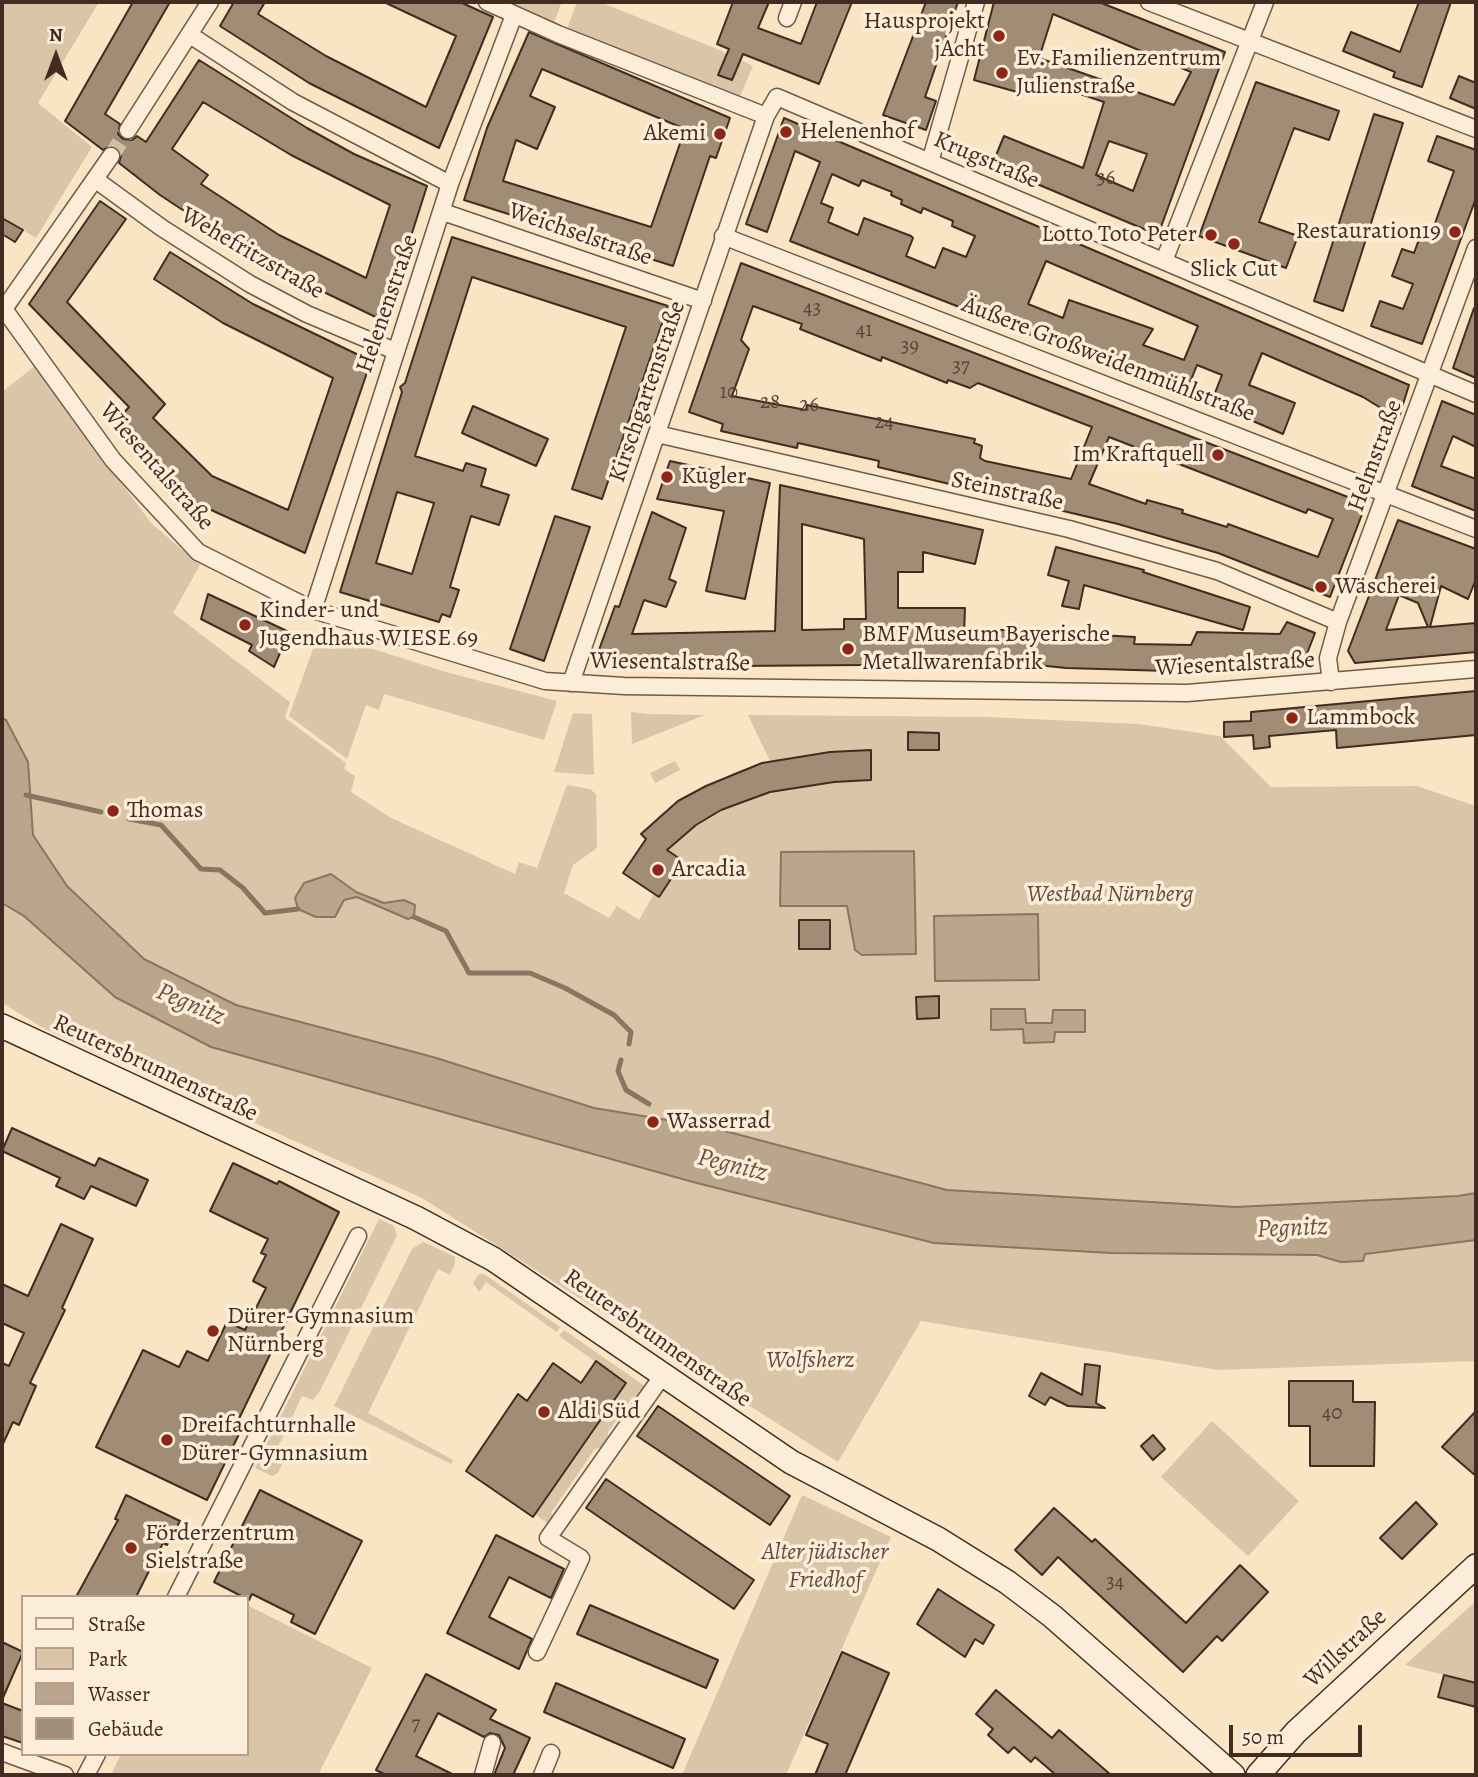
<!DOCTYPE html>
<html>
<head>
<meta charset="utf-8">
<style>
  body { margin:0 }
  #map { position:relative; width:1478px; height:1777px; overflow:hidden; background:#f9e4c3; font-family:Alegreya,serif }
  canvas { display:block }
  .frame { position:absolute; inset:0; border:4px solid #422c22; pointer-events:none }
  .legend { position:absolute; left:21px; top:1595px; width:228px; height:161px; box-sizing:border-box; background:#fbedd8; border:2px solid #b1a08f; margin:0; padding:9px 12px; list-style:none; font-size:21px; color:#422c22 }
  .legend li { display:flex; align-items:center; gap:14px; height:35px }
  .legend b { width:35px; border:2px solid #b1a08f }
  .north { position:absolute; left:21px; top:21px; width:70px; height:70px; -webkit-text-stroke:5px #fbedd8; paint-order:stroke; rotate:0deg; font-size:19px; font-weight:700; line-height:28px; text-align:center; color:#422c22 }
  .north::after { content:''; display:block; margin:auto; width:24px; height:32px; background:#422c22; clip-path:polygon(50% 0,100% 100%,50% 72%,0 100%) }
  .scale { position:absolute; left:1229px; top:1725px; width:133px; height:32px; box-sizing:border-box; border:4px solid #422c22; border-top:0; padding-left:9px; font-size:21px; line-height:24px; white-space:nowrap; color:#422c22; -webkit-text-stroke:5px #fbedd8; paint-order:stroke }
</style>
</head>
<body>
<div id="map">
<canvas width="1478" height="1777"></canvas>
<div class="frame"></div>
<ul class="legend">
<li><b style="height:9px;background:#fbedd8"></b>Straße</li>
<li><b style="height:19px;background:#dac5a8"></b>Park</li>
<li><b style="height:19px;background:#bba58c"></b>Wasser</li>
<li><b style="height:19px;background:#a18c76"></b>Gebäude</li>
</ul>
<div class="north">N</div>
<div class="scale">50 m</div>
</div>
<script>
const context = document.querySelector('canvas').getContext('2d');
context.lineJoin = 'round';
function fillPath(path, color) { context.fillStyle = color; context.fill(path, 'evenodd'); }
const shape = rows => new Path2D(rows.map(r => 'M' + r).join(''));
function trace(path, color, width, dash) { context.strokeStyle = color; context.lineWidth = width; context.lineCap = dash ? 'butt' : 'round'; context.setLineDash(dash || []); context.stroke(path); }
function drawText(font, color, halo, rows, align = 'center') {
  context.font = font + ' Alegreya,serif'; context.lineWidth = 7; context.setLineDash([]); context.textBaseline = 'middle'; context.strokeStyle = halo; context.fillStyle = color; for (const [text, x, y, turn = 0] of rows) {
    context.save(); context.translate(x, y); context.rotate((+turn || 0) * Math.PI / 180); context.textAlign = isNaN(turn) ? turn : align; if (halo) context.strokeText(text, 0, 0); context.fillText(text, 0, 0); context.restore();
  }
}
const green = shape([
  [2,2,99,2,38,103,92,147,36,238,2,217],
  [505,2,562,2,553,25],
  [577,2,600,2,722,51,727,55,718,74,732,80,740,60,753,66,740,96,567,29],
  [35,366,151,523,200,565,173,613,290,702,285,718,346,763,344,769,355,776,351,792,391,818,515,874,519,862,537,868,567,785,590,789,596,794,597,848,573,865,564,893,609,918,617,906,639,920,654,894,623,873,646,839,641,834,660,815,678,801,735,772,770,761,748,715,989,717,1138,724,1220,736,1271,787,1417,786,1476,806,1476,1193,1233,1255,1317,1255,1341,1262,1363,1261,1364,1254,1476,1240,1476,1361,1218,1370,921,1321,838,1462,422,1198,45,1029,2,1003,2,392],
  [908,732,939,733,939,750,908,750],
  [319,632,446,672,557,701,544,740,384,694,379,710,366,705,347,759,289,716],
  [631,712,647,714,705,715,632,744],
  [573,713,592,714,594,775,554,772],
  [675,761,680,770,655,783,650,773],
  [379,1219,394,1226,397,1235,320,1391,313,1400,302,1396,278,1447,288,1452,278,1473,272,1476,255,1468],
  [424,1242,455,1257,455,1263,450,1275,438,1269,368,1413,453,1460,451,1464,334,1406,412,1249],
  [479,1274,484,1274,560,1327,557,1332,486,1282,479,1292,473,1283],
  [564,1330,646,1387,636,1402,631,1399,608,1432,609,1441,604,1447,595,1449,551,1513,554,1520,550,1525,535,1514,626,1383,559,1336],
  [1212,1421,1299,1501,1248,1556,1161,1477],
  [802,1495,891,1537,786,1775,682,1775],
  [1476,1601,1476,1683,1405,1665],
  [247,1605,372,1668,318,1775,111,1775,121,1754,247,1754]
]);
const water = shape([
  [2,718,6,720,28,762,33,835,67,886,144,959,236,1005,433,1057,594,1108,710,1127,947,1190,1236,1207,1458,1196,1476,1193,1476,1240,1365,1254,1363,1261,1341,1262,1317,1255,1111,1253,934,1243,693,1182,211,1047,115,997,24,916,2,903,2,718],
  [914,851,916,954,862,955,855,950,847,906,780,906,781,852,914,851],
  [331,874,356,892,384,903,404,900,415,905,414,917,408,919,357,897,344,900,335,917,316,917,298,909,295,898,304,883,331,874],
  [1038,914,1039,980,935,981,934,916,1038,914],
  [991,1009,1025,1009,1026,1023,1052,1023,1053,1010,1085,1010,1085,1032,1055,1032,1054,1042,1024,1043,1023,1029,991,1030,991,1009]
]);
const stream = shape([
  [26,795,101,812],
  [129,819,161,825,201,869,220,870,243,888,265,913,298,909],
  [414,917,446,931,469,973,530,973,565,988,614,1015,631,1032,629,1044],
  [621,1060,618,1071,626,1090,649,1104]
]);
const building = shape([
  [133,2,170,2,105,114,120,124,118,134,123,139,132,140,137,136,146,142,199,60,307,128,354,154,427,186,384,321,305,283,222,236,160,195,119,163,121,156,118,148,111,146,103,150,65,121,133,2],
  [203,102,291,155,390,205,366,278,279,235,201,184,208,175,172,149,203,102],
  [234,2,265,2,258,14,326,56,426,107,456,36,384,2,460,2,493,17,439,148,309,83,220,26,234,2],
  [733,2,769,2,758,28,801,44,817,2,852,2,819,84,743,54,732,80,718,75,729,49,717,44,733,2],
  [926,2,958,2,925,97,936,101,926,130,883,115,926,2],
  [994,2,1099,2,1225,52,1158,235,992,165,1004,136,1083,168,1104,102,1033,78,1028,95,974,80,994,2],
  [1053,14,1191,72,1174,105,1039,58,1053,14],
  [1109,141,1147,154,1133,191,1096,175,1109,141],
  [1419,2,1451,2,1422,87,1393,77,1395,72,1343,51,1351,32,1400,52,1419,2],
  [529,32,730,118,716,158,710,156,673,266,464,200,487,128,529,32],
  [542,69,685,129,651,227,503,181,516,140,537,149,555,107,530,96,542,69],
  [1459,76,1476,83,1476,109,1450,98,1459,76],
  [1256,82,1339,111,1329,140,1294,128,1259,222,1298,236,1286,268,1199,236,1256,82],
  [1374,114,1403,123,1343,311,1314,301,1374,114],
  [784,118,1409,385,1400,414,1394,426,1381,421,1384,410,1363,397,1262,353,1249,385,1295,403,1283,434,1211,403,1222,375,1197,365,1185,395,790,241,820,162,795,151,767,232,746,224,784,118],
  [832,174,859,186,862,180,892,192,891,195,902,200,901,204,921,213,923,208,953,221,952,226,975,236,966,257,943,248,935,268,906,256,913,238,911,236,864,218,858,235,828,222,833,208,821,203,832,174],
  [1046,261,1198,326,1184,360,1143,345,1153,329,1069,300,1063,318,1028,304,1046,261],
  [1437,136,1476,150,1476,198,1422,344,1371,326,1380,301,1403,309,1413,284,1392,276,1402,249,1414,253,1421,234,1430,237,1454,171,1428,161,1437,136],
  [100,201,126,219,67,302,165,404,153,418,212,476,288,510,333,378,223,323,154,279,170,252,253,304,371,361,305,553,196,503,114,424,129,407,29,304,100,201],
  [2,218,23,230,15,242,2,234,2,218],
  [452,237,668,306,602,499,572,489,626,327,472,277,415,456,463,471,466,463,486,469,481,486,509,495,499,525,471,516,450,587,459,590,450,617,442,614,439,622,340,592,402,392,400,387,405,383,452,237],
  [397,492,434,503,412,574,376,563,397,492],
  [741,263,1366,504,1330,597,1218,553,1118,524,878,467,879,461,798,443,797,448,721,431,723,424,689,412,741,263],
  [753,306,802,324,800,329,881,361,882,357,947,383,948,380,970,388,978,383,1092,427,1071,479,985,461,980,458,982,446,974,443,975,439,807,405,806,410,732,396,749,349,741,340,753,306],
  [1109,437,1306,513,1308,509,1333,519,1318,557,1228,524,1227,527,1182,513,1183,510,1147,500,1146,504,1089,484,1109,437],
  [1474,308,1476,308,1476,378,1453,368,1474,308],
  [1442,401,1476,415,1476,447,1453,436,1441,466,1476,479,1476,511,1412,486,1442,401],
  [473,406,548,439,536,466,462,433,473,406],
  [670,461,770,483,745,599,706,591,724,511,657,499,670,461],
  [780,485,983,530,975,564,923,552,923,572,898,572,898,608,965,608,964,634,1000,635,1000,630,1011,630,1135,637,1134,644,1191,645,1197,632,1280,634,1287,622,1315,633,1303,664,1202,672,1066,668,999,661,998,664,604,667,596,658,615,606,619,607,652,512,686,528,669,579,676,582,666,607,644,600,632,634,775,631,780,485],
  [802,524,864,539,866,619,844,619,844,629,802,630,802,524],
  [555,516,590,527,544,661,510,649,555,516],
  [1398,520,1476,549,1476,579,1468,599,1441,586,1430,627,1476,623,1476,652,1355,663,1348,651,1398,520],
  [1399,595,1418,603,1428,627,1386,630,1399,595],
  [1056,547,1144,570,1143,572,1250,607,1243,630,1084,585,1079,609,1062,606,1069,581,1048,575,1056,547],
  [208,594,289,632,274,667,249,651,252,645,201,619,208,594],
  [1476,691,1476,735,1337,748,1336,730,1269,736,1270,747,1254,749,1253,735,1224,737,1224,722,1251,721,1251,712,1476,691],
  [908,732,939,733,939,750,908,750,908,732],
  [871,750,871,780,834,782,770,792,721,810,696,825,667,850,683,861,659,897,623,873,646,839,641,834,678,801,706,786,762,763,830,752,871,750],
  [799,920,830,920,830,949,799,949,799,920],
  [939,996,939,1018,917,1019,916,997,939,996],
  [12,1128,95,1166,99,1158,148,1180,136,1206,91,1186,84,1199,56,1186,60,1178,2,1151,12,1128],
  [233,1163,277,1184,279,1181,339,1212,234,1429,240,1432,207,1500,96,1447,143,1350,179,1367,187,1351,208,1361,227,1322,245,1330,266,1288,253,1281,266,1255,261,1253,268,1239,210,1211,233,1163],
  [61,1224,93,1239,62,1308,65,1310,30,1383,36,1386,19,1425,13,1422,2,1446,2,1363,9,1366,24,1333,2,1323,2,1284,28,1296,61,1224],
  [596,1361,626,1383,533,1517,466,1471,518,1394,527,1401,553,1363,581,1383,596,1361],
  [1085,1364,1100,1366,1096,1403,1105,1408,1068,1406,1050,1397,1045,1405,1029,1396,1041,1373,1082,1395,1085,1364],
  [1289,1381,1353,1381,1353,1402,1375,1402,1374,1466,1310,1466,1310,1426,1289,1426,1289,1381],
  [658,1406,790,1496,770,1525,637,1436,658,1406],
  [1476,1411,1476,1476,1442,1447,1476,1411],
  [1153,1435,1165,1449,1153,1460,1141,1446,1153,1435],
  [606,1479,754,1580,734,1609,586,1508,606,1479],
  [260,1490,362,1541,315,1634,291,1622,294,1615,252,1594,249,1600,214,1582,260,1490],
  [126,1495,180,1521,167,1545,163,1543,136,1597,76,1597,118,1520,115,1519,126,1495],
  [1416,1502,1437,1524,1402,1559,1380,1538,1416,1502],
  [1054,1508,1092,1542,1095,1539,1186,1623,1240,1565,1268,1592,1222,1641,1217,1636,1183,1672,1058,1557,1042,1575,1015,1550,1054,1508],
  [496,1535,564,1569,551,1598,509,1577,489,1617,532,1639,519,1669,447,1633,496,1535],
  [938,1589,994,1625,983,1644,975,1639,965,1657,917,1624,938,1589],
  [590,1605,718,1660,706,1688,577,1634,590,1605],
  [2,1642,23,1652,2,1700,2,1642],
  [842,1652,889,1673,845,1775,815,1775,828,1744,806,1735,842,1652],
  [426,1674,496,1710,490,1719,530,1738,513,1775,494,1775,505,1748,499,1735,490,1733,484,1737,438,1713,416,1756,454,1775,386,1775,376,1770,426,1674],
  [1444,1675,1476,1683,1476,1707,1438,1697,1444,1675],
  [556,1683,685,1739,673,1768,544,1712,556,1683],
  [996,1690,1052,1738,1059,1730,1111,1775,1056,1775,1035,1757,1031,1762,1014,1747,1008,1753,988,1735,993,1729,976,1714,996,1690],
  [2,1703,23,1711,23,1743,2,1736,2,1703]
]);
const streetTunnel = shape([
  [111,156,128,130]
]);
const street = shape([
  [487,2,558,34,766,116,777,97,1476,394],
  [1149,2,1476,129],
  [787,18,793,2],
  [190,35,293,102,450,184],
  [128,130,210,2],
  [111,156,4,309,113,460,198,552,313,610,545,681,624,686,1187,693,1476,669],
  [930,162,976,2],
  [96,180,162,228,250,284,307,314,395,351],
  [443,212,703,301],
  [723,236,1476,529],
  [1164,261,1265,2],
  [657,434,1069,529,1217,571,1338,622],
  [313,610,450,184,514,15],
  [1331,682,1328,658,1338,622,1476,248],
  [571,683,766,116],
  [176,1597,358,1236],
  [537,1652,581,1558,548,1538,663,1375],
  [2,1752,65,1775],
  [86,1775,97,1754],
  [483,1775,492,1743],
  [542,1775,551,1753]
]);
const secondary = shape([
  [2,1026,416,1218,493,1259,791,1462,938,1539,1007,1582,1052,1616,1233,1775],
  [1258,1775,1296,1732,1476,1566]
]);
const markers = [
  [999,36,7,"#8f2418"],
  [1002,73,7,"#8f2418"],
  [786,132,7,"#8f2418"],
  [720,134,7,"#8f2418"],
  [1455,232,7,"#8f2418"],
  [1211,235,7,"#8f2418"],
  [1234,244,7,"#8f2418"],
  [1218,455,7,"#8f2418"],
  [667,477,7,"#8f2418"],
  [1321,587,7,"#8f2418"],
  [245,625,7,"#8f2418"],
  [848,649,7,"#8f2418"],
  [1292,718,7,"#8f2418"],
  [113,811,7,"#8f2418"],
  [658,870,7,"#8f2418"],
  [653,1122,7,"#8f2418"],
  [213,1331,7,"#8f2418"],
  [544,1412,7,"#8f2418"],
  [167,1440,7,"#8f2418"],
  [131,1548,7,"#8f2418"]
];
const numberNames = [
  ["36",1106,179],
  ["43",812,309],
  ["41",864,331],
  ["39",910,347],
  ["37",961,367],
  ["10",729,393],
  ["28",770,403],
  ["26",809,406],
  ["24",884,423],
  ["40",1332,1414],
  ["34",1115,1583],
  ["7",416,1725]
];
const poiNames = [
  ["Hausprojekt",985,22,"right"],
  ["jAcht",985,50,"right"],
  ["Ev. Familienzentrum",1016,59],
  ["Julienstraße",1016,87],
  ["Helenenhof",800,132],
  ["Akemi",706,134,"right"],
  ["Restauration19",1441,232,"right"],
  ["Lotto Toto Peter",1197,235,"right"],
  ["Slick Cut",1234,270,"center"],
  ["Im Kraftquell",1204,455,"right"],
  ["Kugler",681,477],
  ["Wäscherei",1335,587],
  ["Kinder- und",259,611],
  ["Jugendhaus WIESE 69",259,639],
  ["BMF Museum Bayerische",862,635],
  ["Metallwarenfabrik",862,663],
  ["Lammbock",1306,718],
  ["Thomas",127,811],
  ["Arcadia",672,870],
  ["Wasserrad",667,1122],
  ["Dürer-Gymnasium",227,1317],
  ["Nürnberg",227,1345],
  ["Aldi Süd",558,1412],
  ["Dreifachturnhalle",181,1426],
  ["Dürer-Gymnasium",181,1454],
  ["Förderzentrum",145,1534],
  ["Sielstraße",145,1562]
];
const streetNames = [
  ["Krugstraße",986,161,23],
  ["Weichselstraße",580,235,19],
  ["Wehefritzstraße",252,254,30],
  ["Helenenstraße",388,304,-71],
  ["Äußere Großweidenmühlstraße",1108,360,21],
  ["Kirschgartenstraße",648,392,-71],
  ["Helmstraße",1376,456,-70],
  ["Wiesentalstraße",156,467,49],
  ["Steinstraße",1007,492,12],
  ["Wiesentalstraße",670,663,1],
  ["Wiesentalstraße",1235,665,-3],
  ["Reutersbrunnenstraße",155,1069,25],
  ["Reutersbrunnenstraße",657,1339,35],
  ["Willstraße",1346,1649,-43]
];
const parkNames = [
  ["Westbad Nürnberg",1110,895],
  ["Wolfsherz",810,1361],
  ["Alter jüdischer",825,1553],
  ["Friedhof",825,1581]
];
const waterNames = [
  ["Pegnitz",190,1005,23],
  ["Pegnitz",732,1166,14],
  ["Pegnitz",1292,1229,-2]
];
fillPath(green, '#dac5a8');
fillPath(water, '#bba58c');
trace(water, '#8b7562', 2);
trace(stream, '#8b7562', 5);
fillPath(building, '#a18c76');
trace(building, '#422c22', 2);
trace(streetTunnel, '#d4bfa3', 16, [16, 8]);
trace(street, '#705a4a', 19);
trace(secondary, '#422c22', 26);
trace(street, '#fbedd8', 16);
trace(secondary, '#fbedd8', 23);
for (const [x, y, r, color] of markers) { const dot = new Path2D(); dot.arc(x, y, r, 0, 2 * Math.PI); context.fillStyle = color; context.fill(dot); trace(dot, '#fbedd8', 2.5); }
drawText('21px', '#5a4437', null, numberNames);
drawText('24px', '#422c22', '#fbedd8', poiNames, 'left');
drawText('24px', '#422c22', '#fbedd8', streetNames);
drawText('italic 24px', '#604b3d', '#fbedd8', parkNames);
drawText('italic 26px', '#665042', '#fbedd8', waterNames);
</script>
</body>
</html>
